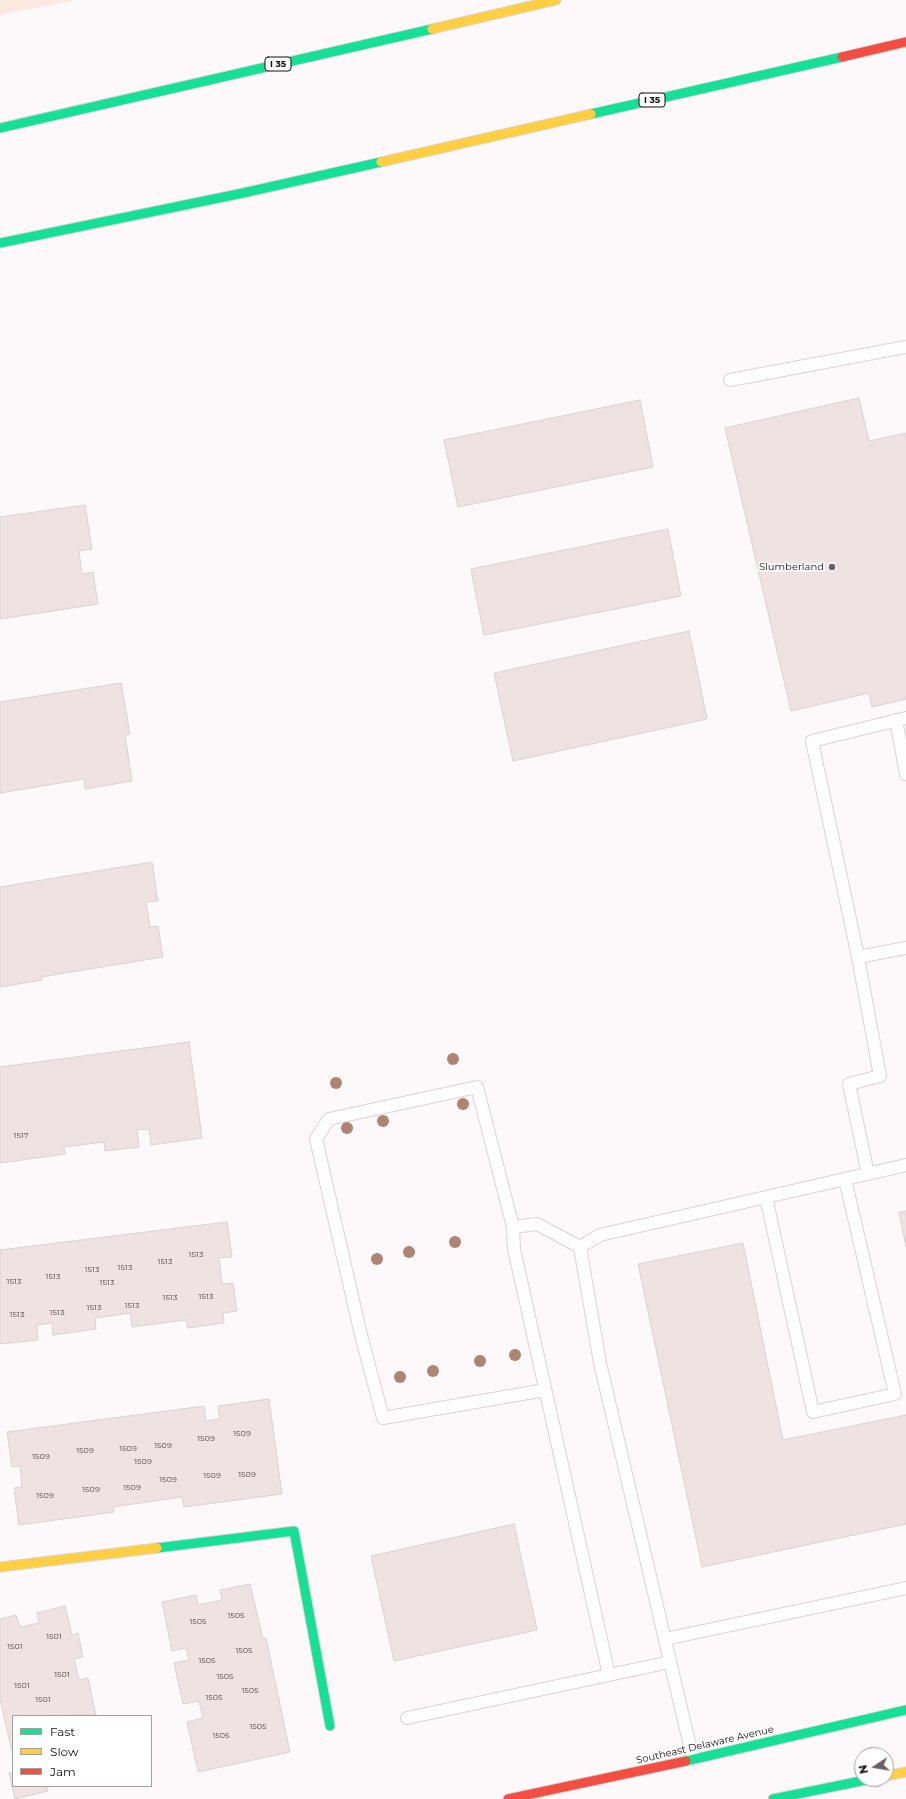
<!DOCTYPE html>
<html>
<head>
<meta charset="utf-8">
<style>
  body { margin:0 }
  #map { position:relative; width:906px; height:1799px; overflow:hidden; background:#fdf9fa; font-family:Montserrat,sans-serif }
  canvas { display:block }
  .legend { position:absolute; left:12px; top:1715px; width:140px; height:72px; box-sizing:border-box; background:#fff; border:1px solid #a19fa0; margin:0; padding:5px 7px; list-style:none; font-size:12px; color:#150f11 }
  .legend li { display:flex; align-items:center; gap:8px; height:20px }
  .legend b { width:20px; border:1px solid #a19fa0 }
  .north { position:absolute; left:854px; top:1747px; width:40px; height:40px; box-sizing:border-box; background:#fff; border:1px solid #a19fa0; border-radius:50%; rotate:258deg; font-size:11px; font-weight:700; line-height:16px; text-align:center; color:#150f11 }
  .north::after { content:''; display:block; margin:auto; width:14px; height:18px; background:#666163; clip-path:polygon(50% 0,100% 100%,50% 72%,0 100%) }
</style>
</head>
<body>
<div id="map">
<canvas width="906" height="1799"></canvas>
<ul class="legend">
<li><b style="height:5px;background:#16e098"></b>Fast</li>
<li><b style="height:5px;background:#ffcf43"></b>Slow</li>
<li><b style="height:5px;background:#f24e42"></b>Jam</li>
</ul>
<div class="north">N</div>
</div>
<script>
const context = document.querySelector('canvas').getContext('2d');
context.lineJoin = 'round';
function fillPath(path, color) { context.fillStyle = color; context.fill(path, 'evenodd'); }
const shape = rows => new Path2D(rows.map(r => 'M' + r).join(''));
function trace(path, color, width, dash) { context.strokeStyle = color; context.lineWidth = width; context.lineCap = dash ? 'butt' : 'round'; context.setLineDash(dash || []); context.stroke(path); }
function drawText(font, color, halo, rows, align = 'center') {
  context.font = font + ' Montserrat,sans-serif'; context.lineWidth = 3.5; context.setLineDash([]); context.textBaseline = 'middle'; context.strokeStyle = halo; context.fillStyle = color; for (const [text, x, y, turn = 0] of rows) {
    context.save(); context.translate(x, y); context.rotate((+turn || 0) * Math.PI / 180); context.textAlign = isNaN(turn) ? turn : align; if (halo) context.strokeText(text, 0, 0); context.fillText(text, 0, 0); context.restore();
  }
}
const green = shape([
  [0,0,75,0,0,15]
]);
const building = shape([
  [859,398,869,441,906,433,906,699,872,707,869,693,791,711,725,428,859,398],
  [640,400,653,467,458,507,444,440,640,400],
  [85,505,92,549,79,551,82,574,93,572,98,604,0,619,0,517,85,505],
  [668,529,681,596,484,635,471,569,668,529],
  [689,631,707,719,513,761,494,673,689,631],
  [121,683,130,734,125,735,132,781,85,789,84,779,0,793,0,702,121,683],
  [152,862,158,901,146,902,150,927,158,926,163,957,41,977,42,980,0,987,0,887,152,862],
  [189,1042,202,1138,151,1145,149,1129,137,1130,139,1147,105,1151,104,1142,64,1147,65,1154,0,1163,0,1067,189,1042],
  [906,1211,906,1247,899,1212,906,1211],
  [227,1222,232,1257,219,1258,222,1284,233,1283,237,1311,223,1313,224,1323,188,1328,186,1320,132,1327,130,1313,95,1318,96,1329,53,1335,52,1323,37,1325,38,1340,0,1344,0,1250,227,1222],
  [743,1243,783,1440,906,1415,906,1524,702,1567,638,1264,743,1243],
  [269,1399,282,1494,184,1507,182,1497,113,1507,114,1512,19,1525,14,1488,22,1487,20,1466,12,1467,7,1432,204,1406,206,1421,220,1419,218,1406,269,1399],
  [514,1524,537,1630,394,1661,371,1556,514,1524],
  [250,1584,263,1639,266,1638,290,1752,198,1772,187,1722,203,1718,199,1701,183,1704,174,1663,189,1660,186,1648,172,1651,162,1602,196,1595,198,1605,222,1600,220,1590,250,1584],
  [65,1606,72,1635,78,1633,83,1657,74,1659,79,1680,88,1678,96,1715,13,1716,13,1756,0,1699,0,1619,16,1615,20,1627,39,1623,37,1613,65,1606],
  [13,1772,13,1786,47,1786,48,1791,15,1799,9,1773,13,1772]
]);
const lane = shape([
  [730,380,906,347],
  [896,720,906,774],
  [858,957,812,741,906,718],
  [868,1174,849,1084,880,1076,858,957,906,948],
  [766,1197,813,1412,895,1394,845,1179],
  [513,1227,477,1087,329,1119,316,1139,361,1335,383,1418,545,1390],
  [580,1247,537,1224,513,1227,514,1249,609,1675],
  [665,1639,906,1588],
  [407,1718,670,1662],
  [693,1759,600,1363,580,1247,600,1235,906,1165]
]);
const fast = shape([
  [591,114,842,57],
  [0,128,432,29],
  [0,243,243,193,381,162],
  [157,1548,294,1531,330,1726],
  [686,1761,906,1710],
  [773,1799,871,1779]
]);
const slow = shape([
  [432,29,556,0],
  [381,162,591,114],
  [0,1567,157,1548],
  [886,1776,906,1772]
]);
const jam = shape([
  [842,57,906,42],
  [508,1799,686,1761]
]);
const trees = [
  [453,1059],
  [336,1083],
  [463,1104],
  [383,1121],
  [347,1128],
  [455,1242],
  [409,1252],
  [377,1259],
  [515,1355],
  [480,1361],
  [433,1371],
  [400,1377]
];
const markers = [
  [832,567,4,"#666163"]
];
const numberNames = [
  ["1517",21,1136],
  ["1513",196,1255],
  ["1513",165,1262],
  ["1513",125,1268],
  ["1513",92,1270],
  ["1513",53,1277],
  ["1513",14,1282],
  ["1513",107,1283],
  ["1513",206,1297],
  ["1513",170,1298],
  ["1513",132,1306],
  ["1513",94,1308],
  ["1513",57,1313],
  ["1513",17,1315],
  ["1509",242,1434],
  ["1509",206,1439],
  ["1509",163,1446],
  ["1509",128,1449],
  ["1509",85,1451],
  ["1509",41,1457],
  ["1509",143,1462],
  ["1509",247,1475],
  ["1509",212,1476],
  ["1509",168,1480],
  ["1509",132,1488],
  ["1509",91,1490],
  ["1509",45,1496],
  ["1505",236,1616],
  ["1505",198,1622],
  ["1501",54,1637],
  ["1501",15,1647],
  ["1505",244,1651],
  ["1505",207,1661],
  ["1501",62,1675],
  ["1505",225,1677],
  ["1501",22,1686],
  ["1505",250,1691],
  ["1505",214,1698],
  ["1501",43,1700],
  ["1505",258,1727],
  ["1505",221,1736]
];
const shields = [
  [278,64,26],
  [652,100,26]
];
const shieldNames = [
  ["I 35",278,64],
  ["I 35",652,100]
];
const poiNames = [
  ["Slumberland",824,567]
];
const streetNames = [
  ["Southeast Delaware Avenue",705,1745,-13]
];
fillPath(green, '#fee8e2');
fillPath(building, '#efe2e3');
trace(building, '#d8d3d4', 1);
trace(lane, '#d9d4d5', 14);
trace(fast, '#d9d4d5', 11);
trace(slow, '#d9d4d5', 11);
trace(jam, '#d9d4d5', 11);
trace(lane, '#fffefe', 12);
trace(fast, '#16e098', 9);
trace(slow, '#ffcf43', 9);
trace(jam, '#f24e42', 9);
context.fillStyle = '#ae8473';
for (const [x, y] of trees) { context.beginPath(); context.arc(x, y, 6, 0, 2 * Math.PI); context.fill(); }
for (const [x, y, r, color] of markers) { const dot = new Path2D(); dot.arc(x, y, r, 0, 2 * Math.PI); context.fillStyle = color; context.fill(dot); trace(dot, '#fff', 1.5); }
drawText('8px', '#4c4546', null, numberNames);
for (const [x, y, w] of shields) { const box = new Path2D(); box.roundRect(x - w / 2, y - 7, w, 14, 3); context.fillStyle = '#fff'; context.fill(box); trace(box, '#150f11', 1); }
drawText('bold 9px', '#150f11', null, shieldNames);
drawText('10px', '#150f11', '#fff', poiNames, 'right');
drawText('10px', '#150f11', '#fff', streetNames);
</script>
</body>
</html>
